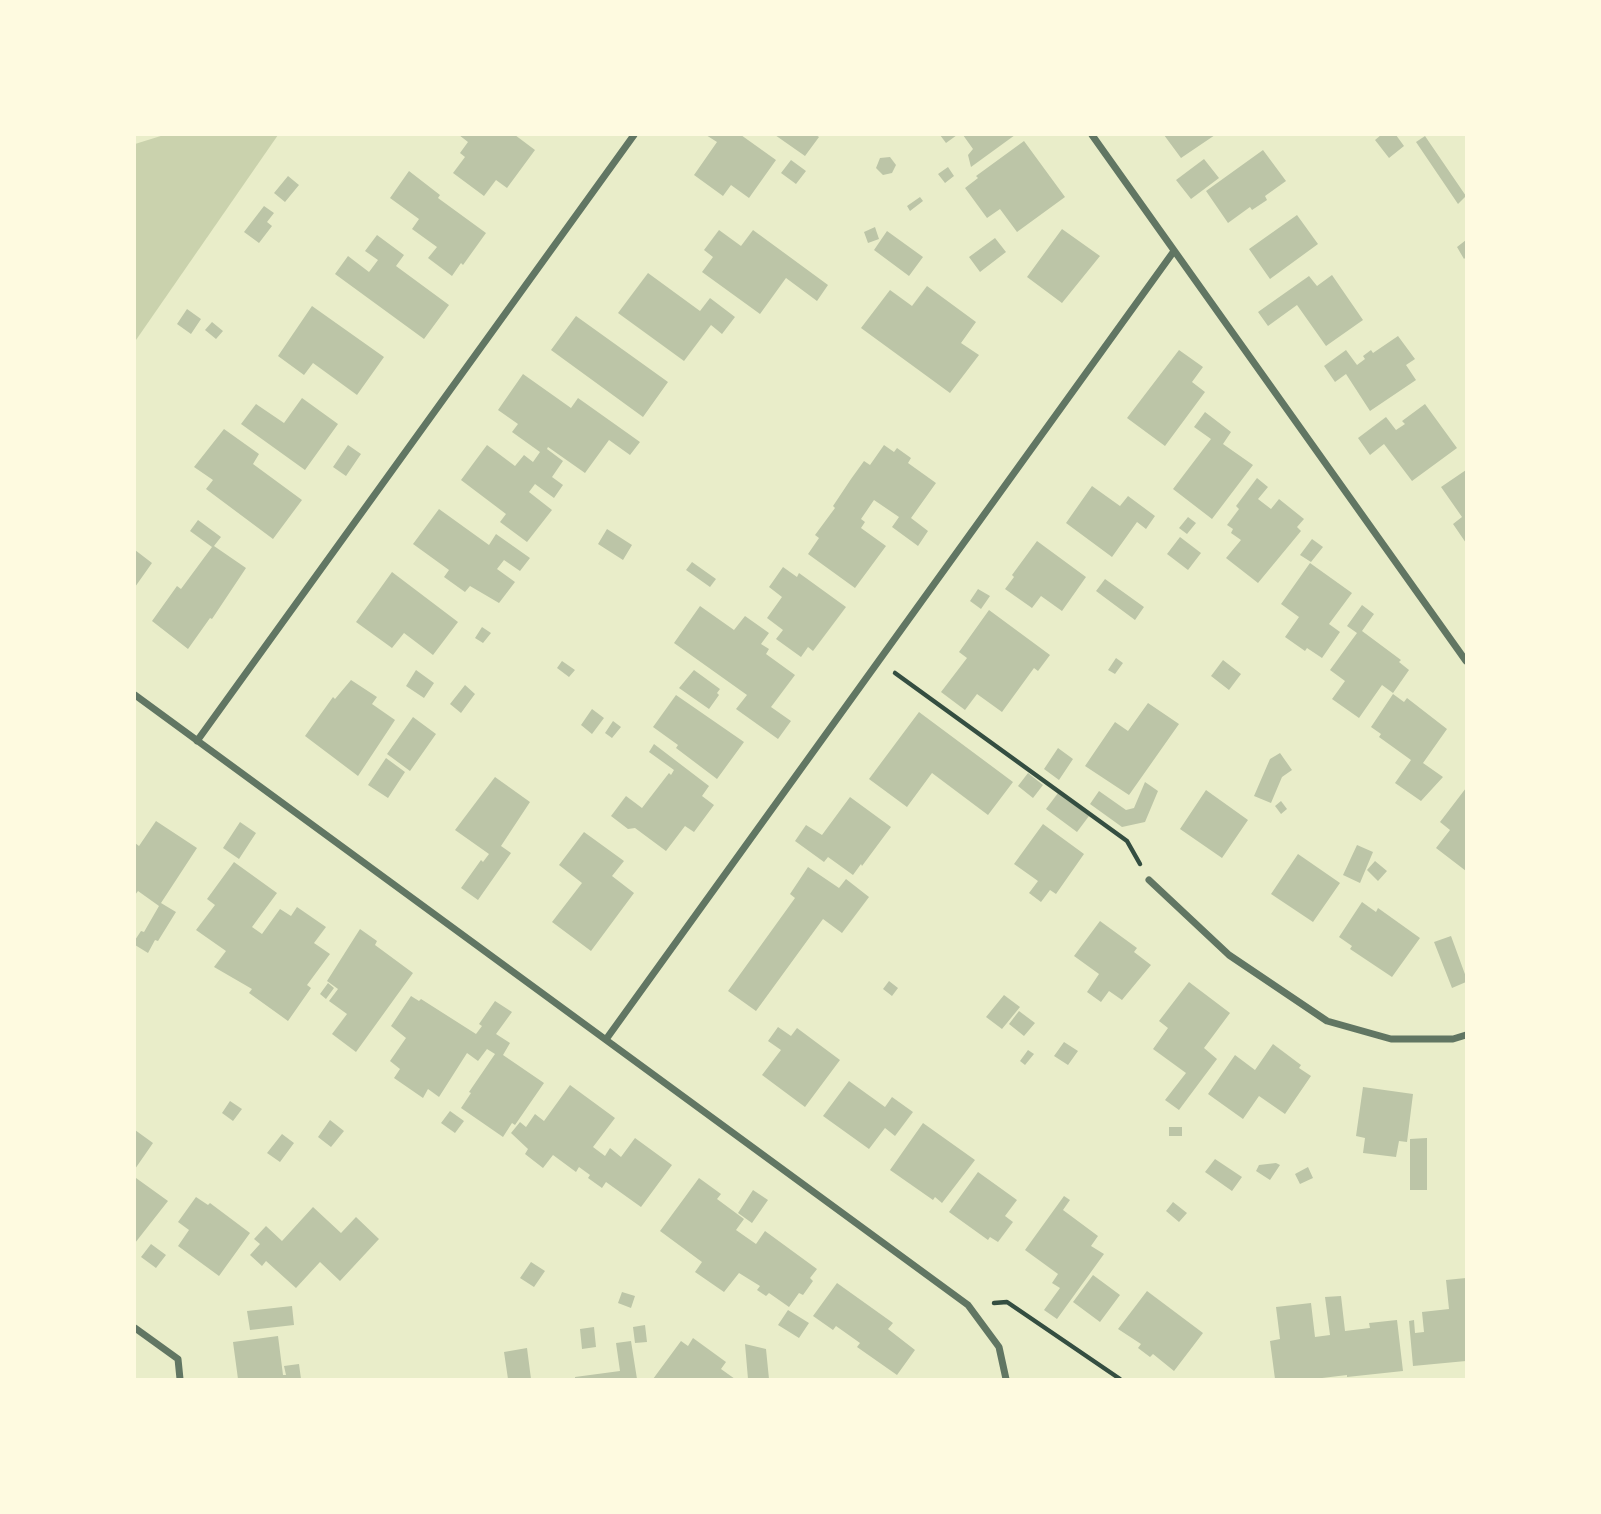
<!DOCTYPE html>
<html>
<head>
<meta charset="utf-8">
<style>
  body { margin:0 }
  #map { position:relative; width:1601px; height:1514px; overflow:hidden; background:#e9edc9; font-family:Overpass,sans-serif }
  canvas { display:block }
  .frame { position:absolute; inset:0; border:136px solid #fefae0; pointer-events:none }
</style>
</head>
<body>
<div id="map">
<canvas width="1601" height="1514"></canvas>
<div class="frame"></div>
</div>
<script>
const context = document.querySelector('canvas').getContext('2d');
context.lineJoin = 'round';
function fillPath(path, color) { context.fillStyle = color; context.fill(path, 'evenodd'); }
const shape = rows => new Path2D(rows.map(r => 'M' + r).join(''));
function trace(path, color, width, dash) { context.strokeStyle = color; context.lineWidth = width; context.lineCap = dash ? 'butt' : 'round'; context.setLineDash(dash || []); context.stroke(path); }
const green = shape([
  [164,135,278,135,136,340,135,144]
]);
const building = shape([
  [459,135,515,135,535,150,507,188,496,180,484,196,453,173,465,157,460,153,468,142],
  [706,135,741,135,776,160,749,198,731,185,723,196,694,175,717,142],
  [775,135,816,135,819,137,805,156],
  [940,135,957,135,946,143],
  [963,135,1015,135,971,167,968,155,973,149],
  [1164,135,1215,135,1181,158],
  [1381,135,1396,135,1404,146,1389,158,1375,140],
  [1425,136,1466,196,1458,204,1416,142],
  [1024,141,1065,197,1017,232,1000,209,987,218,965,188,978,178,976,176],
  [1263,150,1286,181,1265,196,1267,200,1252,210,1250,207,1228,223,1206,191],
  [890,157,896,165,892,173,883,175,876,168,880,158],
  [1204,159,1219,178,1191,199,1176,180],
  [791,160,806,171,796,184,781,173],
  [948,167,954,176,945,183,938,174],
  [409,171,440,195,438,198,486,233,463,265,461,263,452,276,428,258,437,247,412,229,419,219,390,198],
  [288,176,299,185,285,202,274,193],
  [920,197,923,201,910,211,907,206],
  [264,206,274,213,267,222,272,226,259,243,244,232],
  [1297,215,1318,244,1270,279,1249,249],
  [875,227,879,239,868,243,864,232],
  [1062,229,1100,256,1062,303,1027,277],
  [719,230,741,246,753,230,828,285,817,301,786,278,760,314,702,272,713,257,704,250],
  [887,231,923,257,909,276,874,250],
  [377,235,404,255,396,266,449,305,424,339,335,274,348,256,369,272,378,260,365,251],
  [995,238,1006,252,980,272,969,257],
  [1466,240,1466,257,1464,259,1457,247],
  [648,273,700,311,710,298,735,317,722,334,711,325,684,361,618,313],
  [1332,275,1363,320,1326,346,1297,305,1268,326,1258,312,1309,276,1317,286],
  [927,286,976,322,961,343,979,355,950,393,861,328,890,290,912,306],
  [312,306,384,357,357,395,313,363,304,375,278,356],
  [187,309,201,319,191,334,177,324],
  [576,316,668,382,643,417,551,350],
  [212,322,223,331,216,339,205,330],
  [1398,336,1415,359,1406,365,1416,380,1370,411,1346,374,1335,382,1324,366,1346,350,1357,365,1365,359,1363,356,1371,350,1373,353],
  [1179,350,1203,367,1192,382,1205,392,1165,446,1127,418],
  [523,374,571,408,578,398,640,442,630,455,609,440,585,473,548,447,547,449,563,461,552,477,563,485,554,498,535,484,529,492,552,510,527,542,500,522,506,514,461,480,487,445,515,466,524,455,533,462,540,452,512,432,518,424,498,410],
  [302,398,338,424,305,470,241,424,256,404,284,423],
  [1425,404,1457,448,1412,481,1384,444,1370,455,1358,438,1386,417,1396,430,1405,424,1402,421],
  [1205,412,1231,432,1223,444,1253,465,1212,519,1173,489,1211,439,1194,427],
  [224,429,259,454,253,464,302,500,273,539,206,489,213,480,194,467],
  [348,445,361,454,346,476,333,467],
  [884,445,894,452,897,448,911,458,908,463,936,483,911,518,928,531,918,546,892,527,899,517,874,500,861,519,865,522,861,528,886,546,855,588,808,554,819,538,815,535,835,508,833,506,851,479,864,461,870,465],
  [1466,470,1466,543,1453,524,1462,517,1441,487],
  [1257,478,1268,487,1258,499,1271,509,1279,499,1304,519,1297,527,1301,531,1258,583,1226,558,1241,540,1231,533,1233,529,1227,525,1239,509,1236,506],
  [1092,486,1120,506,1128,496,1155,516,1146,529,1137,522,1112,557,1066,523],
  [439,509,489,545,496,534,530,558,520,571,504,560,497,569,515,582,499,603,470,586,465,592,444,577,449,570,413,544],
  [1188,517,1196,523,1187,534,1179,528],
  [198,520,221,537,214,546,246,568,212,619,210,618,188,649,152,621,177,586,181,589,212,547,190,531],
  [607,529,632,545,623,560,598,544],
  [1180,537,1201,553,1188,570,1167,554],
  [1312,539,1323,547,1311,562,1300,555],
  [1037,541,1086,577,1062,611,1041,596,1032,608,1005,589,1014,577,1012,575],
  [135,550,152,563,135,587],
  [692,562,716,579,710,587,686,570],
  [1310,563,1352,593,1329,624,1340,632,1322,658,1307,648,1305,651,1285,637,1299,617,1281,604],
  [783,567,797,577,799,573,846,607,813,651,808,647,801,657,776,639,783,630,767,618,782,597,769,587],
  [392,572,458,622,433,655,404,633,392,648,356,622],
  [1105,579,1144,607,1135,620,1096,591],
  [978,589,990,596,981,609,970,601],
  [1362,605,1374,614,1362,631,1401,660,1399,662,1409,670,1393,693,1382,685,1359,718,1332,699,1345,681,1330,670,1357,633,1347,626],
  [700,606,734,630,745,616,769,633,761,644,769,649,766,654,795,675,771,707,791,721,778,739,736,709,747,695,674,643],
  [989,610,1050,655,1038,671,1034,668,1002,712,977,694,965,710,941,692,967,658,959,652],
  [482,627,491,633,483,643,475,638],
  [1116,658,1123,663,1115,674,1108,670],
  [1223,660,1241,674,1229,690,1211,676],
  [562,661,575,670,569,677,557,668],
  [416,670,434,683,424,698,406,686],
  [694,670,720,689,717,693,719,695,709,709,679,688],
  [351,680,377,697,372,704,395,720,358,776,305,736,333,697,335,699],
  [465,685,475,694,461,713,450,704],
  [1393,694,1404,702,1407,698,1447,729,1423,763,1443,777,1421,801,1395,783,1411,760,1379,737,1381,734,1371,727],
  [676,695,744,742,717,779,676,748,678,745,653,727],
  [1148,703,1179,724,1129,795,1085,766,1115,722,1128,731],
  [592,709,604,718,592,734,581,725],
  [919,712,1013,782,988,815,932,773,907,807,869,779],
  [413,717,436,734,410,771,387,754],
  [613,721,621,727,612,738,605,733],
  [654,744,709,786,702,796,714,805,694,832,685,826,666,851,635,828,628,829,611,816,626,796,642,808,669,773,671,775,674,770,649,752],
  [1058,748,1073,759,1059,780,1044,769],
  [1280,753,1292,770,1282,777,1271,803,1254,796,1270,759],
  [386,758,405,772,388,798,368,785],
  [1028,773,1043,785,1033,798,1018,786],
  [495,777,530,802,501,846,511,853,478,900,461,888,481,860,483,862,489,854,455,830],
  [1145,782,1158,791,1145,822,1122,827,1090,804,1099,791,1126,810,1134,808],
  [1466,788,1466,871,1436,848,1450,830,1440,822],
  [1206,790,1248,820,1222,858,1180,829],
  [1058,793,1089,816,1077,832,1046,809],
  [850,797,891,827,862,866,861,864,853,875,828,857,824,862,795,841,806,825,822,835],
  [1281,801,1287,809,1281,814,1275,806],
  [156,821,197,848,161,903,176,912,158,941,155,940,148,953,135,945,135,940,141,931,144,932,159,906,138,891,135,895,135,843,139,846],
  [240,822,256,833,239,859,223,848],
  [1043,824,1084,854,1056,894,1050,890,1041,902,1029,893,1038,881,1014,864],
  [584,832,624,861,612,876,634,893,591,951,552,922,582,883,559,865],
  [1357,845,1373,852,1360,883,1343,875],
  [1298,854,1340,883,1313,922,1271,894],
  [1375,861,1387,871,1378,881,1367,870],
  [234,862,277,893,252,927,262,934,280,909,291,916,297,907,326,927,314,943,330,954,307,985,311,988,288,1021,249,993,252,989,214,967,226,951,196,930,215,905,207,899],
  [808,867,839,888,846,879,869,897,842,933,823,919,756,1011,728,991,795,898,790,894],
  [1362,902,1376,912,1378,908,1420,938,1392,977,1350,949,1352,946,1339,937],
  [1100,921,1137,948,1134,952,1151,965,1122,1000,1109,991,1101,1002,1087,992,1099,974,1074,956],
  [360,929,377,941,375,945,413,973,356,1052,332,1034,347,1014,329,1001,338,989,327,981],
  [1451,936,1466,977,1466,982,1452,988,1434,942],
  [889,981,898,988,892,996,883,989],
  [1189,982,1230,1013,1204,1048,1217,1059,1179,1110,1165,1100,1186,1073,1153,1049,1168,1028,1159,1021],
  [328,983,334,988,326,999,320,994],
  [1004,995,1020,1007,1002,1029,986,1017],
  [411,996,419,1001,421,999,476,1034,482,1026,479,1024,495,1001,512,1012,496,1034,510,1043,503,1055,544,1083,515,1125,512,1123,503,1137,461,1108,471,1093,469,1092,495,1054,487,1049,478,1061,467,1053,439,1097,428,1089,423,1098,394,1078,400,1069,390,1061,406,1038,391,1026],
  [1019,1011,1035,1023,1024,1036,1009,1024],
  [778,1027,791,1036,797,1028,840,1060,805,1107,762,1075,781,1050,768,1041],
  [1064,1042,1078,1051,1068,1065,1054,1056],
  [1273,1044,1301,1065,1299,1068,1311,1076,1285,1114,1259,1096,1243,1119,1208,1094,1235,1055,1255,1070],
  [1028,1050,1034,1054,1025,1065,1020,1061],
  [849,1081,885,1107,892,1097,913,1112,895,1136,885,1128,869,1149,823,1116],
  [570,1085,615,1118,593,1147,605,1156,610,1148,621,1157,635,1138,672,1165,641,1207,606,1182,602,1188,588,1178,590,1175,579,1167,576,1172,553,1155,543,1168,525,1154,528,1149,511,1133,520,1122,526,1127,535,1114,544,1121],
  [1363,1087,1413,1094,1407,1142,1399,1141,1396,1157,1363,1153,1365,1138,1356,1136],
  [230,1101,242,1109,233,1121,222,1113],
  [450,1111,464,1121,455,1133,441,1123],
  [330,1120,344,1131,331,1147,318,1137],
  [923,1123,975,1160,942,1203,935,1197,933,1200,890,1170],
  [1169,1127,1182,1127,1182,1136,1169,1136],
  [135,1130,153,1143,135,1169],
  [282,1134,294,1143,280,1162,267,1153],
  [1427,1138,1427,1190,1410,1190,1410,1139],
  [1215,1159,1242,1177,1232,1191,1205,1172],
  [1276,1163,1280,1165,1270,1180,1256,1171,1259,1165],
  [1308,1167,1313,1178,1300,1184,1295,1174],
  [978,1172,1017,1200,1005,1216,1013,1222,998,1242,990,1237,988,1240,949,1212],
  [136,1178,168,1201,135,1243,135,1179],
  [699,1178,721,1194,717,1199,744,1219,736,1230,756,1244,765,1231,817,1269,810,1278,813,1281,803,1295,799,1293,789,1307,769,1293,766,1296,757,1290,760,1286,739,1273,724,1292,695,1272,702,1262,660,1231],
  [753,1190,768,1200,752,1223,738,1213],
  [1064,1196,1070,1200,1063,1210,1098,1236,1091,1246,1104,1254,1057,1319,1044,1310,1060,1288,1052,1283,1058,1274,1025,1250],
  [196,1197,208,1205,210,1203,250,1233,219,1276,178,1246,189,1230,178,1222],
  [1173,1202,1187,1213,1179,1222,1166,1211],
  [313,1207,341,1233,356,1217,379,1239,340,1281,320,1262,296,1288,266,1261,262,1266,250,1255,260,1244,254,1239,266,1226,282,1241],
  [151,1244,166,1255,156,1268,141,1257],
  [531,1262,545,1271,534,1287,520,1278],
  [1093,1275,1120,1295,1100,1322,1073,1302],
  [1466,1278,1466,1361,1413,1366,1409,1321,1414,1320,1415,1333,1424,1332,1422,1312,1449,1309,1446,1280],
  [837,1283,893,1323,888,1329,915,1350,897,1375,857,1347,860,1343,836,1326,833,1330,813,1316],
  [1147,1291,1203,1333,1174,1371,1153,1354,1150,1357,1138,1348,1141,1344,1118,1329],
  [622,1292,635,1296,631,1308,618,1303],
  [1341,1296,1345,1331,1370,1328,1369,1323,1397,1320,1403,1371,1347,1377,1347,1375,1314,1379,1275,1379,1270,1341,1280,1339,1276,1307,1311,1303,1315,1337,1330,1335,1325,1297],
  [292,1306,294,1325,250,1330,247,1311],
  [788,1310,809,1323,799,1338,778,1325],
  [645,1325,647,1342,635,1343,633,1327],
  [594,1327,596,1347,582,1349,580,1329],
  [278,1336,283,1375,286,1375,284,1366,299,1364,301,1379,238,1379,233,1342],
  [693,1338,726,1362,721,1369,735,1379,653,1379,681,1341,688,1346],
  [631,1341,637,1379,575,1379,575,1377,620,1371,616,1343],
  [745,1344,766,1349,769,1379,748,1379],
  [527,1348,531,1379,508,1379,504,1352]
]);
const path = shape([
  [895,673,1127,841,1140,864],
  [994,1303,1007,1302,1120,1379]
]);
const minor = shape([
  [1092,135,1466,661],
  [135,695,968,1305,999,1347,1006,1379],
  [197,741,634,135],
  [1149,880,1229,955,1327,1021,1391,1039,1453,1039,1466,1035],
  [607,1038,1174,251],
  [135,1328,178,1359,180,1379]
]);
fillPath(green, '#cad2ad');
fillPath(building, '#bcc5a7');
trace(path, '#344e41', 4.5);
trace(minor, '#617663', 7);
</script>
</body>
</html>
